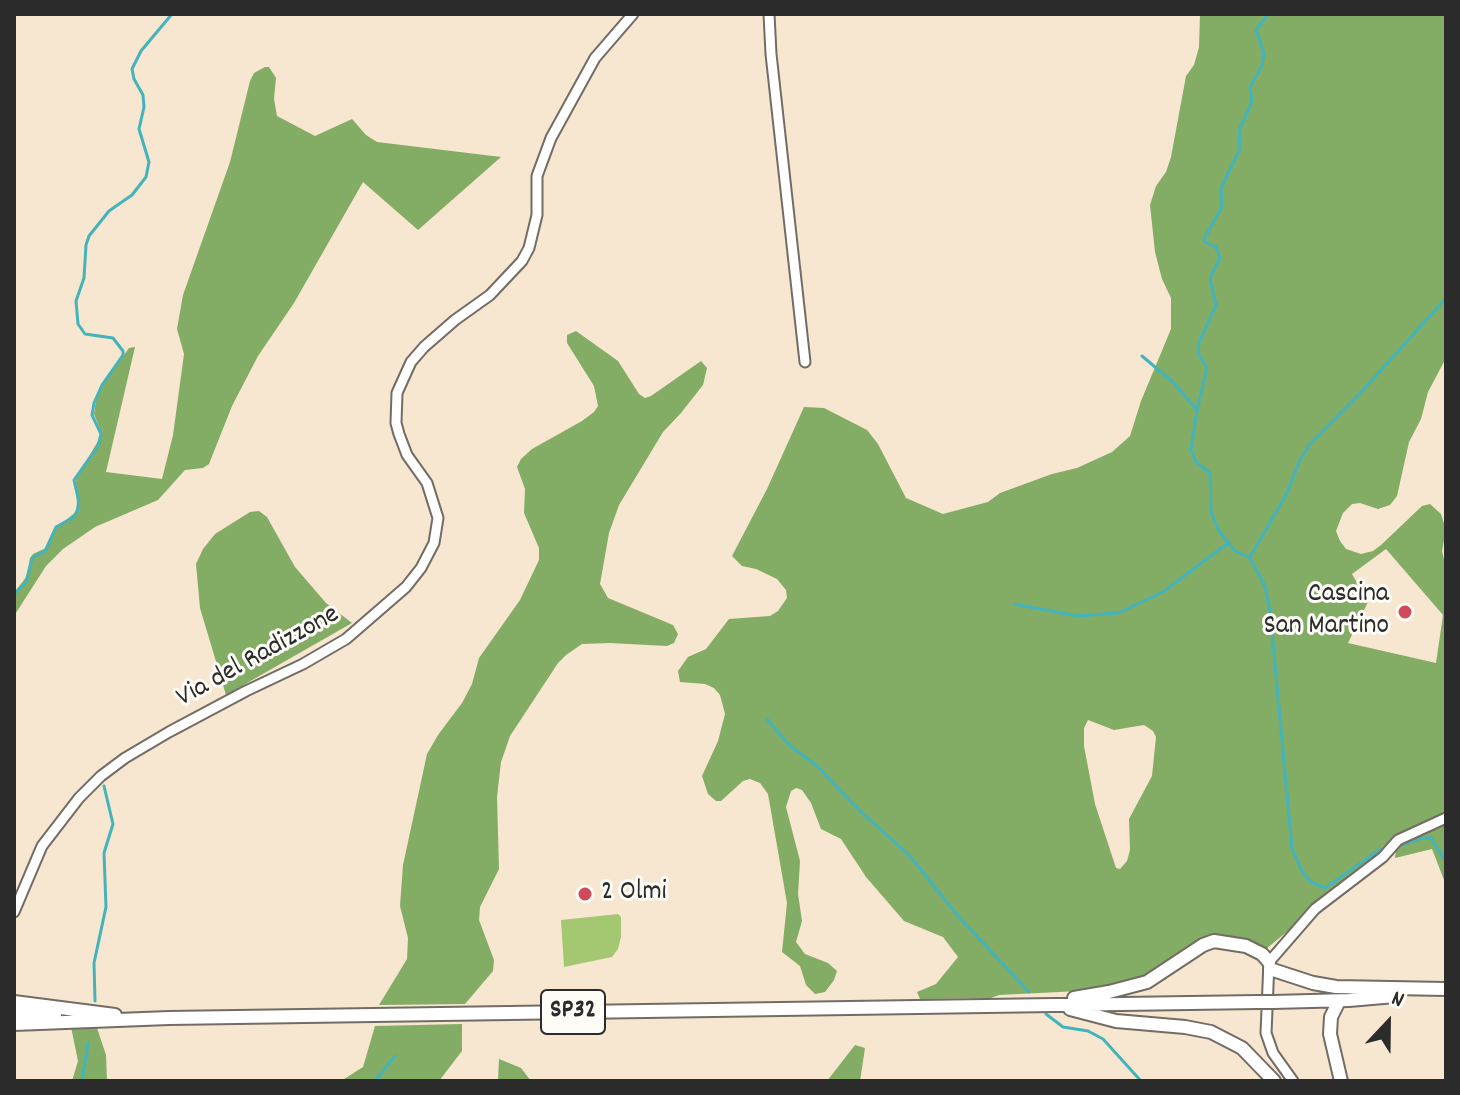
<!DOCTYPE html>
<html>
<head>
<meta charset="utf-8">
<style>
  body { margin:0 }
  #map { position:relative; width:1460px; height:1095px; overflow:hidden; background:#f7e6d0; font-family:Dekko,sans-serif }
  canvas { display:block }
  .frame { position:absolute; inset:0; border:16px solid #2b2b2b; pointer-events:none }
  .north { position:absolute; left:1348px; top:983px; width:80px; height:80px; -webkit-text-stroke:6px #fdfcf7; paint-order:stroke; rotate:22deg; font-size:22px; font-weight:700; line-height:32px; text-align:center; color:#2b2b2b }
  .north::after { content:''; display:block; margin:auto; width:28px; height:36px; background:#2b2b2b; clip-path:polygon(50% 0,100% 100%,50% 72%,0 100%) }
</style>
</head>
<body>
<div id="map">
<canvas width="1460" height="1095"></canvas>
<div class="frame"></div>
<div class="north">N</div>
</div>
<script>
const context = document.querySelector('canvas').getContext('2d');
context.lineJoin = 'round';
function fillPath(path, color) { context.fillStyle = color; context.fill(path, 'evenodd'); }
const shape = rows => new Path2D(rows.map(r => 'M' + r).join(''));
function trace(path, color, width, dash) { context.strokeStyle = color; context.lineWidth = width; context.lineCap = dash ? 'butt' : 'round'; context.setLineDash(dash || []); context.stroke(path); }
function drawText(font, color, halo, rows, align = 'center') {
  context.font = font + ' Dekko,sans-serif'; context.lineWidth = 6; context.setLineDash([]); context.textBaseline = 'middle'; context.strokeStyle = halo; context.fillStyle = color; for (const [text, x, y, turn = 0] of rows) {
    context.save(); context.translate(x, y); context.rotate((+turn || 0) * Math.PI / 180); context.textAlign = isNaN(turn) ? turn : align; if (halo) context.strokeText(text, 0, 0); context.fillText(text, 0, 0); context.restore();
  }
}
const green = shape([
  [618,914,621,917,621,937,618,949,612,957,564,967,561,920]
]);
const forest = shape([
  [1200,14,1446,14,1446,358,1428,392,1421,419,1409,442,1397,496,1390,505,1378,509,1360,503,1352,504,1343,513,1336,531,1340,541,1346,549,1361,554,1373,551,1381,545,1422,506,1430,504,1441,514,1446,530,1442,551,1446,569,1446,885,1432,849,1395,858,1397,841,1266,949,1244,940,1220,937,1165,969,1134,981,1079,991,999,995,991,998,920,999,917,992,936,984,958,957,943,937,904,921,866,877,841,839,821,829,811,803,802,790,796,788,791,791,786,807,800,861,798,894,802,921,796,942,805,954,828,963,837,971,834,980,825,992,815,994,806,985,800,966,782,952,787,903,768,794,760,783,750,779,743,781,721,801,716,801,708,794,702,776,718,741,725,714,720,695,714,688,705,684,680,682,678,671,688,657,706,649,729,619,770,616,778,611,787,598,786,590,777,579,756,569,742,566,732,556,767,489,804,407,824,408,867,430,878,444,906,498,943,514,988,502,1000,493,1052,474,1077,468,1112,452,1130,436,1141,401,1171,329,1171,298,1162,279,1155,252,1150,205,1156,186,1166,172,1171,157,1186,76,1194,65,1199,47],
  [1386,549,1443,615,1436,663,1348,643,1368,602,1352,574],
  [1088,720,1114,730,1144,725,1153,731,1156,737,1152,776,1129,819,1130,850,1127,861,1120,869,1116,868,1095,804,1084,746,1084,728],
  [265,67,269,67,276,78,274,99,277,116,315,136,352,119,366,135,377,142,501,157,418,230,363,182,294,303,258,356,232,406,209,464,203,468,185,470,158,500,95,527,63,549,46,566,14,616,14,593,27,576,30,558,33,554,46,548,56,528,77,511,76,479,102,434,94,414,96,400,106,379,129,348,135,347,106,472,162,479,173,435,184,354,177,329,183,295,230,162,250,81,254,73],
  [576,331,618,361,639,394,645,398,651,396,701,361,707,368,703,385,681,413,663,432,619,505,609,533,600,584,608,598,673,625,678,634,674,643,667,646,610,643,582,644,566,655,558,663,510,736,501,762,497,797,499,869,480,907,479,920,494,960,493,971,465,1004,379,1005,407,959,408,938,400,906,403,865,427,754,438,735,462,703,472,684,479,658,520,600,539,560,539,548,524,513,525,489,517,467,521,459,532,449,582,421,594,412,598,406,594,386,567,343,567,335],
  [259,511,267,517,295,567,326,603,352,623,226,695,200,608,196,564,203,549,215,534,250,512],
  [462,1024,462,1051,439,1081,341,1081,363,1067,375,1026],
  [71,1027,97,1028,106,1055,107,1081,72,1081,78,1061],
  [855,1045,865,1048,860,1081,827,1081],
  [499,1059,521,1068,531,1081,498,1081]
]);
const stream = shape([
  [1142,356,1174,383,1197,410,1207,368,1198,353,1199,343,1216,305,1210,278,1220,258,1216,247,1205,242,1204,239,1222,207,1221,188,1239,151,1240,128,1252,102,1250,87,1262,66,1264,53,1256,30,1268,14],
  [1197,410,1191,450,1196,462,1210,473,1211,512,1218,529,1235,551,1250,558,1265,586,1270,611,1292,848,1303,873,1311,882,1325,888,1381,849,1386,849],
  [1250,557,1286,495,1300,460,1310,444,1365,388,1446,298],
  [14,594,26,582,32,558,45,551,56,527,74,517,77,511,79,502,74,480,98,446,101,434,92,415,94,403,102,385,123,355,123,351,113,338,85,334,78,324,76,301,84,278,86,245,89,236,109,211,132,195,146,177,149,162,139,129,144,107,143,95,134,79,132,69,141,51,172,14],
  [1014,604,1078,616,1118,613,1163,592,1228,543],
  [767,719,789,745,817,766,860,811,910,856,958,916,1029,992],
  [1393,848,1421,838,1431,838,1446,862],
  [95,1001,94,963,106,907,104,853,113,824,104,786],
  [1046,1014,1063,1027,1088,1031,1103,1039,1141,1081],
  [82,1081,88,1043],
  [375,1081,395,1056]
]);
const minor = shape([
  [769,14,771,54,805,362],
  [14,912,42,846,79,798,101,776,125,758,169,732,246,691,303,664,346,639,406,587,421,568,434,543,438,518,427,483,407,455,399,434,396,423,397,393,411,362,424,347,455,320,490,295,522,261,529,248,537,215,537,176,551,138,595,58,633,14],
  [1293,1081,1273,1053,1266,1033,1269,962,1315,909,1383,857,1398,840,1446,818]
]);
const major = shape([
  [1270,969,1313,983,1336,987,1446,989],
  [1074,998,1109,992,1147,982,1203,945,1214,941,1246,946,1262,954,1269,962],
  [1339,1001,1331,1017,1330,1034,1341,1081],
  [14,1002,115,1015],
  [1273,1002,1349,1000,1395,996],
  [1070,1009,1116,1021,1185,1027,1211,1032,1242,1048,1274,1081],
  [14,1013,55,1015],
  [14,1024,169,1018,1258,1002]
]);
const majorBridge = shape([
  [1258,1002,1273,1002]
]);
const markers = [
  [1405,612,8,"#d1495b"],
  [585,894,8,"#d1495b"]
];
const shields = [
  [573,1012,64]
];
const shieldNames = [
  ["SP32",573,1012]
];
const poiNames = [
  ["Cascina",1389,596],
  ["San Martino",1389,628],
  ["2 Olmi",601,894,"left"]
];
const streetNames = [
  ["Via del Radizzone",259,658,-29]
];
fillPath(green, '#a4c872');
fillPath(forest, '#83ac64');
trace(stream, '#43b3bc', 3);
trace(minor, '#726c65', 13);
trace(major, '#726c65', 16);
trace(minor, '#fff', 9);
trace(major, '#fff', 12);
trace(majorBridge, '#726c65', 16, []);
trace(majorBridge, '#fff', 12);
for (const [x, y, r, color] of markers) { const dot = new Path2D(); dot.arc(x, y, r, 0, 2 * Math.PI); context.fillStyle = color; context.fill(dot); trace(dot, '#fdfcf7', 3); }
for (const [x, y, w] of shields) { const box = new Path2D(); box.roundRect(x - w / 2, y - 22, w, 44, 6); context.fillStyle = '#fdfcf7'; context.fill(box); trace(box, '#2b2b2b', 2); }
drawText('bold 26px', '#2b2b2b', null, shieldNames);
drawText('28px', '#2b2b2b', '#fdfcf7', poiNames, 'right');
drawText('28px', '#2b2b2b', '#fdfcf7', streetNames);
</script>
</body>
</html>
